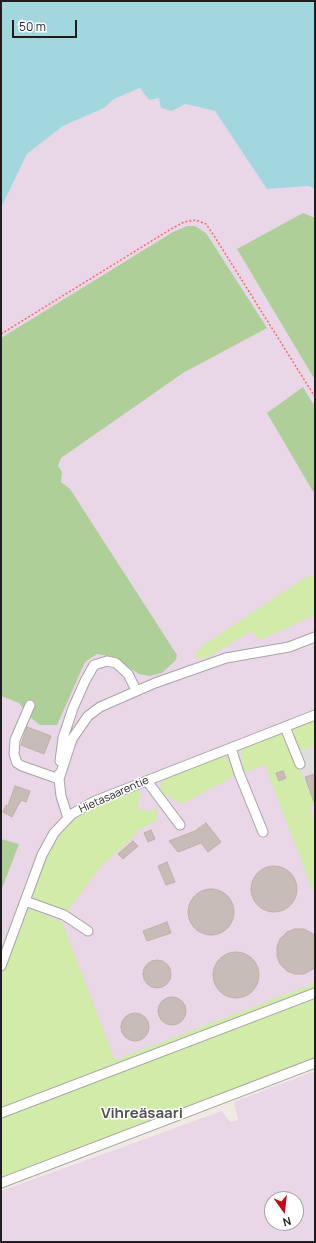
<!DOCTYPE html>
<html>
<head>
<meta charset="utf-8">
<style>
  body { margin:0 }
  #map { position:relative; width:316px; height:1243px; overflow:hidden; background:#efeae4; font-family:Manrope,sans-serif }
  canvas { display:block }
  .frame { position:absolute; inset:0; border:2px solid #1e1e1e; pointer-events:none }
  .north { position:absolute; left:264px; top:1191px; width:40px; height:40px; box-sizing:border-box; background:#fff; border:1px solid #a5a5a5; border-radius:50%; rotate:165deg; font-size:11px; font-weight:700; line-height:16px; text-align:center; color:#1e1e1e }
  .north::after { content:''; display:block; margin:auto; width:14px; height:18px; background:#cc0017; clip-path:polygon(50% 0,100% 100%,50% 72%,0 100%) }
  .scale { position:absolute; left:12px; top:20px; width:65px; height:18px; box-sizing:border-box; border:2px solid #1e1e1e; border-top:0; padding-left:5px; font-size:12px; line-height:14px; white-space:nowrap; color:#1e1e1e; -webkit-text-stroke:3px #fff; paint-order:stroke }
</style>
</head>
<body>
<div id="map">
<canvas width="316" height="1243"></canvas>
<div class="frame"></div>
<div class="north">N</div>
<div class="scale">50 m</div>
</div>
<script>
const context = document.querySelector('canvas').getContext('2d');
context.lineJoin = 'round';
function fillPath(path, color) { context.fillStyle = color; context.fill(path, 'evenodd'); }
const shape = rows => new Path2D(rows.map(r => 'M' + r).join(''));
function trace(path, color, width, dash) { context.strokeStyle = color; context.lineWidth = width; context.lineCap = dash ? 'butt' : 'round'; context.setLineDash(dash || []); context.stroke(path); }
function drawText(font, color, halo, rows, align = 'center') {
  context.font = font + ' Manrope,sans-serif'; context.lineWidth = 3; context.setLineDash([]); context.textBaseline = 'middle'; context.strokeStyle = halo; context.fillStyle = color; for (const [text, x, y, turn = 0] of rows) {
    context.save(); context.translate(x, y); context.rotate((+turn || 0) * Math.PI / 180); context.textAlign = isNaN(turn) ? turn : align; if (halo) context.strokeText(text, 0, 0); context.fillText(text, 0, 0); context.restore();
  }
}
const industrial = shape([
  [140,88,149,100,159,98,215,111,267,188,309,186,315,189,315,1011,1,1136,1,208,27,154,63,126,104,108,114,99],
  [315,1071,315,1242,1,1242,1,1191,222,1111,230,1122,238,1120,234,1102],
  [272,1199,296,1199,296,1223,272,1223]
]);
const grass = shape([
  [313,576,315,576,315,615,260,640,251,631,207,658,197,658,196,654,202,646,306,577],
  [315,721,315,746,298,752,291,732,293,729],
  [279,734,287,739,315,804,309,808,315,823,315,897,265,765,244,772,241,757,242,749],
  [222,756,227,758,236,775,182,804,162,793,160,787,163,779],
  [139,789,141,795,137,807,142,810,153,810,157,807,156,821,136,831,137,834,100,867,67,912,37,899,31,895,54,843,70,823,93,807],
  [32,909,62,922,115,1060,315,983,315,988,1,1109,1,978,24,914,26,911],
  [315,993,315,1058,1,1177,1,1116]
]);
const forest = shape([
  [303,213,315,218,315,380,237,249],
  [187,226,195,226,206,233,267,328,183,373,61,458,58,466,62,472,61,482,70,489,177,655,176,660,162,673,150,676,139,674,113,657,97,654,85,662,57,725,40,725,30,717,19,703,1,696,1,338,173,232],
  [303,387,315,407,315,495,267,413],
  [1,839,19,844,1,891]
]);
const parking = shape([
  [315,745,315,774,303,778,298,765,304,763,300,751]
]);
const water = shape([
  [1,1,315,1,315,189,309,186,267,189,215,111,185,104,172,111,161,108,159,98,149,100,140,88,114,99,104,108,63,126,27,154,1,208]
]);
const building = shape([
  [27,727,51,736,44,754,21,745,27,727],
  [283,771,286,778,279,781,276,773,283,771],
  [315,774,315,802,314,802,305,777,315,774],
  [15,786,30,791,26,802,21,800,12,817,3,812,6,805,8,806,15,786],
  [206,823,221,842,208,852,201,843,178,852,169,841,195,831,206,823],
  [151,830,155,839,148,842,144,833,151,830],
  [133,841,138,846,123,859,118,854,133,841],
  [167,862,175,882,166,885,158,866,167,862],
  '251 889a23 23 0 1 1 46 0a23 23 0 1 1-46 0Z',
  '188 912a23 23 0 1 1 46 0a23 23 0 1 1-46 0Z',
  [167,922,171,933,147,941,143,931,167,922],
  [295,929,304,929,315,935,315,968,304,974,295,974,287,971,280,964,277,956,277,947,280,939,287,932,295,929],
  '213 975a23 23 0 1 1 46 0a23 23 0 1 1-46 0Z',
  '143 974a14 14 0 1 1 28 0a14 14 0 1 1-28 0Z',
  '158 1011a14 14 0 1 1 28 0a14 14 0 1 1-28 0Z',
  '121 1027a14 14 0 1 1 28 0a14 14 0 1 1-28 0Z'
]);
const path = shape([
  [1,334,171,229,184,222,196,220,206,224,213,234,315,397]
]);
const minor = shape([
  [30,705,15,740,14,754,17,763,22,766,59,779,59,774],
  [285,727,300,764],
  [231,748,239,773,263,832],
  [60,761,63,738,73,708,85,681,94,665,107,661,116,663,128,674,136,690],
  [147,781,180,825],
  [68,818,61,796,59,779,72,739,88,716,100,707,155,683,226,658,289,647,315,637],
  [25,901,64,915,88,931],
  [1,966,42,855,54,833,72,814,95,801,315,715],
  [1,1113,315,993],
  [1,1183,315,1063]
]);
const streetNames = [
  ["Hietasaarentie",114,795,-24]
];
const districtNames = [
  ["Vihreäsaari",142,1114]
];
fillPath(industrial, '#e9d6e7');
fillPath(grass, '#d1eba8');
fillPath(forest, '#aed098');
fillPath(parking, '#dedede');
fillPath(water, '#a3d7de');
fillPath(building, '#c7bcb7');
trace(building, '#c1afa6', 1);
trace(minor, '#a5a5a5', 11);
trace(path, '#fd6769', 1.5, [2, 2]);
trace(minor, '#fff', 9);
drawText('11px', '#1e1e1e', '#fff', streetNames);
drawText('bold 15px', '#515151', '#fff', districtNames);
</script>
</body>
</html>
